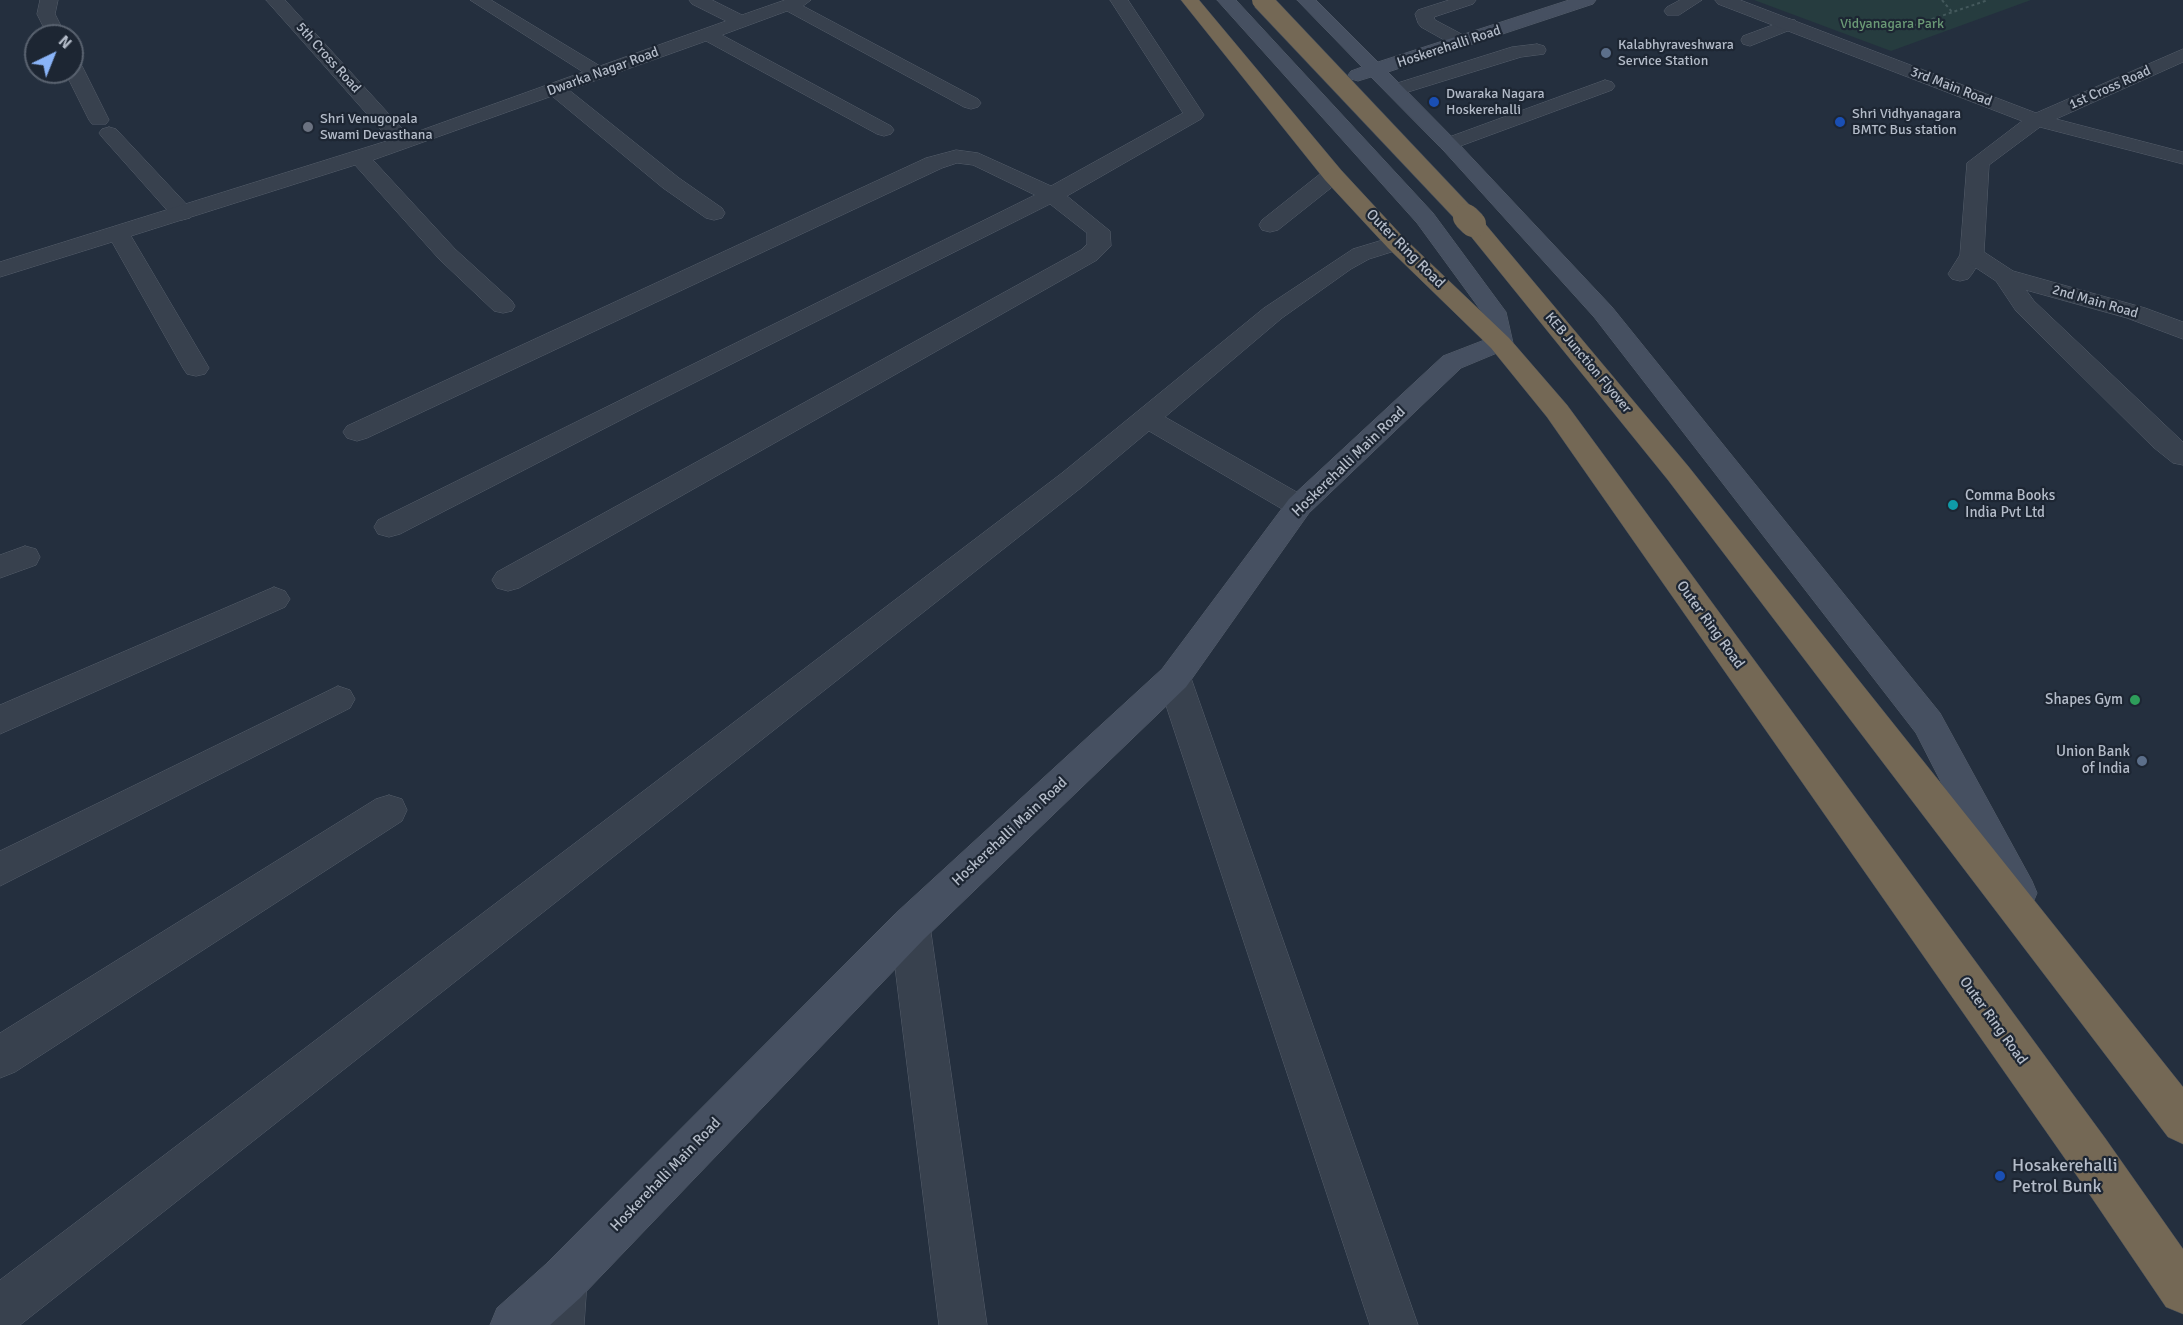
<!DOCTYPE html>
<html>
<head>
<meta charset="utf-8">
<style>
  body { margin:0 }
  #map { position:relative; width:2183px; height:1325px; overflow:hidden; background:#242f3e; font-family:Signika,sans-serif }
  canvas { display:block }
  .north { position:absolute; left:24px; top:24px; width:60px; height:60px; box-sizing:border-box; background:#1d2633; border:2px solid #59626f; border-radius:50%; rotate:43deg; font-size:16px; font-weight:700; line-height:24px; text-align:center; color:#b4bcc9 }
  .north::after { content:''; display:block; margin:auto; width:21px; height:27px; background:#8ab4f8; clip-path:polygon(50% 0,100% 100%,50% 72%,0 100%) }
</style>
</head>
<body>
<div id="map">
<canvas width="2183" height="1325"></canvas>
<div class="north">N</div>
</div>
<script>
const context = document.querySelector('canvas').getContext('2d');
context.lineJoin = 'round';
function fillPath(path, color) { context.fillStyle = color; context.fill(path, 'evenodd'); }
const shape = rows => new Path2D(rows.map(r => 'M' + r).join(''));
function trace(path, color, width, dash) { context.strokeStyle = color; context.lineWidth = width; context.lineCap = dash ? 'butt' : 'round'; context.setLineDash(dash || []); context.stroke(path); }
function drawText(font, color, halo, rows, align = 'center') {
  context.font = font + ' Signika,sans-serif'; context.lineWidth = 4.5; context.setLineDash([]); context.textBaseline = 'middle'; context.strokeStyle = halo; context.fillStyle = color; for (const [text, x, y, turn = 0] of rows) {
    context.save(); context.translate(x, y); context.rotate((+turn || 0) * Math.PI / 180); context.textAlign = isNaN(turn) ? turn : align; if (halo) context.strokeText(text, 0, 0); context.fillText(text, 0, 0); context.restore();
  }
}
const green = shape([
  [1754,0,2031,0,1891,51]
]);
const path = shape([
  [1942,0,1952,12],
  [1909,27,1988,0]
]);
const lane = shape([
  [1449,0,1476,0,1473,4,1434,17,1435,20,1469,38,1471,42,1469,46,1455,46,1421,27,1418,23,1415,14,1418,10,1449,0],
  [1680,0,1702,0,1679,15,1667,15,1664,11,1667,7,1680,0],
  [1789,19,1795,20,1798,24,1795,28,1750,46,1743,44,1741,40,1743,36,1789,19],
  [1537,44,1544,46,1546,50,1544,54,1521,57,1395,96,1388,94,1385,90,1388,86,1512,47,1537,44],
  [1605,80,1612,82,1615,86,1612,90,1455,148,1448,150,1441,148,1438,144,1441,140,1605,80],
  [109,127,116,129,190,208,193,213,190,218,182,220,174,218,102,137,99,133,102,129,109,127],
  [1972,248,1980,250,1984,255,1972,274,1968,279,1960,281,1952,279,1948,274,1960,255,1964,250,1972,248]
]);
const street = shape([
  [40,0,58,0,55,14,66,36,48,36,37,14,40,0],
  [266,0,285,0,408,135,583,72,470,0,491,0,600,66,726,21,692,4,689,0,712,0,742,15,785,0,811,0,803,6,978,99,981,103,978,107,971,109,964,107,787,11,722,35,891,126,894,130,891,134,884,136,877,134,706,41,569,90,679,178,722,208,725,213,722,218,714,220,706,218,663,188,552,96,373,160,455,249,512,301,515,306,512,311,503,313,494,311,439,259,355,165,131,236,209,368,205,374,196,376,187,374,183,368,112,242,0,277,0,262,390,140,266,0],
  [1110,0,1128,0,1204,115,1201,119,1067,196,1110,231,1111,246,1097,260,519,588,508,591,497,588,492,580,497,572,1081,250,1087,244,1087,233,1050,204,648,406,400,534,389,537,378,534,374,527,378,520,1035,195,973,165,957,163,942,168,367,438,357,441,347,438,343,432,347,426,926,158,956,150,978,153,1051,186,1183,113,1110,0],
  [1715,0,1740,0,2036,113,2183,49,2183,62,2056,119,2183,152,2183,164,2040,127,1989,165,1984,252,2013,271,2145,308,2183,322,2183,339,2127,318,2026,290,2034,301,2183,442,2183,465,2173,463,2153,447,2016,311,1996,281,1964,260,1960,255,1967,163,2022,121,1718,4,1715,0],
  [72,60,79,62,82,66,109,120,106,124,92,124,89,120,65,72,72,72,72,60],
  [1333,169,1341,170,1344,175,1341,180,1278,230,1270,232,1262,230,1259,225,1262,220,1325,170,1333,169],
  [1396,236,1404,238,1408,243,1404,248,1369,259,1351,269,1282,318,1165,417,1309,499,1314,506,1309,513,1299,516,1289,513,1149,431,1082,487,20,1325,0,1325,0,1280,1062,473,1264,308,1353,249,1396,236],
  [25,546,36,549,40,557,36,565,0,578,0,555,25,546],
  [274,587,285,591,290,599,285,607,0,734,0,705,274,587],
  [1174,665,1186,669,1191,678,1418,1325,1370,1325,1157,678,1162,669,1174,665],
  [338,686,350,690,355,699,350,708,0,886,0,851,338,686],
  [389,795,402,799,407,810,402,821,15,1072,0,1078,0,1033,376,799,389,795],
  [910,908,924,913,930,926,987,1325,939,1325,890,926,896,913,910,908],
  [563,1257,580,1264,587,1281,584,1325,536,1325,539,1281,546,1264,563,1257]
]);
const secondary = shape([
  [1217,0,1236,0,1433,213,1506,312,1513,343,1509,348,1461,368,1309,513,1186,687,924,939,580,1298,550,1325,490,1325,497,1308,546,1264,896,913,1162,669,1289,499,1443,356,1487,339,1482,312,1417,223,1217,0],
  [1297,0,1316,0,1378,62,1569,0,1596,0,1593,4,1388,72,1458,143,1612,307,1940,713,2032,881,2037,893,2032,905,2018,910,2004,905,1916,733,1594,317,1444,151,1371,77,1358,81,1351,79,1348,75,1351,71,1362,67,1297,0]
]);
const highway = shape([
  [1181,0,1199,0,1341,170,1404,238,1509,338,1567,405,2105,1138,2183,1249,2183,1314,2166,1307,2073,1170,1547,417,1491,348,1388,248,1325,180,1181,0],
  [1473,217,1481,219,1688,466,2183,1087,2183,1144,2168,1137,1668,480,1465,229,1462,224,1465,219,1473,217]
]);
const highwayBridgeFar1 = shape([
  [1262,0,1468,218]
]);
const highwayBridge = shape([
  [1466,217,1473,224]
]);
const markers = [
  [1606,53,6,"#5c6f8a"],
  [1434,102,6,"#1a4fb4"],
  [1840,122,6,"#1a4fb4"],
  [308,127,6,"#6b7280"],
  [1953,505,6,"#0f9aa8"],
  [2135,700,6,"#2e9e5b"],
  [2142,761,6,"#5c6f8a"],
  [2000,1176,6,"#1a4fb4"]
];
const farParknames = [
  ["Vidyanagara Park",1892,24]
];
const farPoinames = [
  ["Kalabhyraveshwara",1618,45],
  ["Service Station",1618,61],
  ["Dwaraka Nagara",1446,94],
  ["Hoskerehalli",1446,110],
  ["Shri Vidhyanagara",1852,114],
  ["BMTC Bus station",1852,130],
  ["Shri Venugopala",320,119],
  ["Swami Devasthana",320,135]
];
const farStreetnames = [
  ["Hoskerehalli Road",1449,47,-18],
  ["5th Cross Road",328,58,48],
  ["Dwarka Nagar Road",603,72,-20],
  ["3rd Main Road",1951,87,21],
  ["1st Cross Road",2110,88,-24],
  ["2nd Main Road",2095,302,16],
  ["KEB Junction Flyover",1588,363,50]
];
const streetNames = [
  ["Outer Ring Road",1405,249,45],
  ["Hoskerehalli Main Road",1349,462,-44],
  ["Outer Ring Road",1710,625,54],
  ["Hoskerehalli Main Road",1010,832,-43],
  ["Outer Ring Road",1993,1021,54],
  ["Hoskerehalli Main Road",666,1175,-46]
];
const poiNames = [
  ["Comma Books",1965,496,"left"],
  ["India Pvt Ltd",1965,513,"left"],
  ["Shapes Gym",2123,700],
  ["Union Bank",2130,752],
  ["of India",2130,769]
];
const nearPoinames = [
  ["Hosakerehalli",2012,1166],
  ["Petrol Bunk",2012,1187]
];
fillPath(green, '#263c3f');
trace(lane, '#565f6c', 1);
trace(street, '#565f6c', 1);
trace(secondary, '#565f6c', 1);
trace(highway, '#434c59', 1);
trace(path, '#44595c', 2, [3, 3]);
fillPath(lane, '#38414e');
fillPath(street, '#38414e');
fillPath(secondary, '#465061');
fillPath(highway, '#746855');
trace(highwayBridgeFar1, '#434c59', 21, []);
trace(highwayBridge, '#434c59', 27, []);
trace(highwayBridgeFar1, '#746855', 20);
trace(highwayBridge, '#746855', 26);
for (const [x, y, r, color] of markers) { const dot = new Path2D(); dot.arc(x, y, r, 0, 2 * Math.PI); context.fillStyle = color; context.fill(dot); trace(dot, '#1d2633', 2); }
drawText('14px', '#6b9a76', '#1d2633', farParknames);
drawText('14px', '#b4bcc9', '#1d2633', farPoinames, 'left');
drawText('14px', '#b4bcc9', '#1d2633', farStreetnames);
drawText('15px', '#b4bcc9', '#1d2633', streetNames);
drawText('15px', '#b4bcc9', '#1d2633', poiNames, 'right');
drawText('18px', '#b4bcc9', '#1d2633', nearPoinames, 'left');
</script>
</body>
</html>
